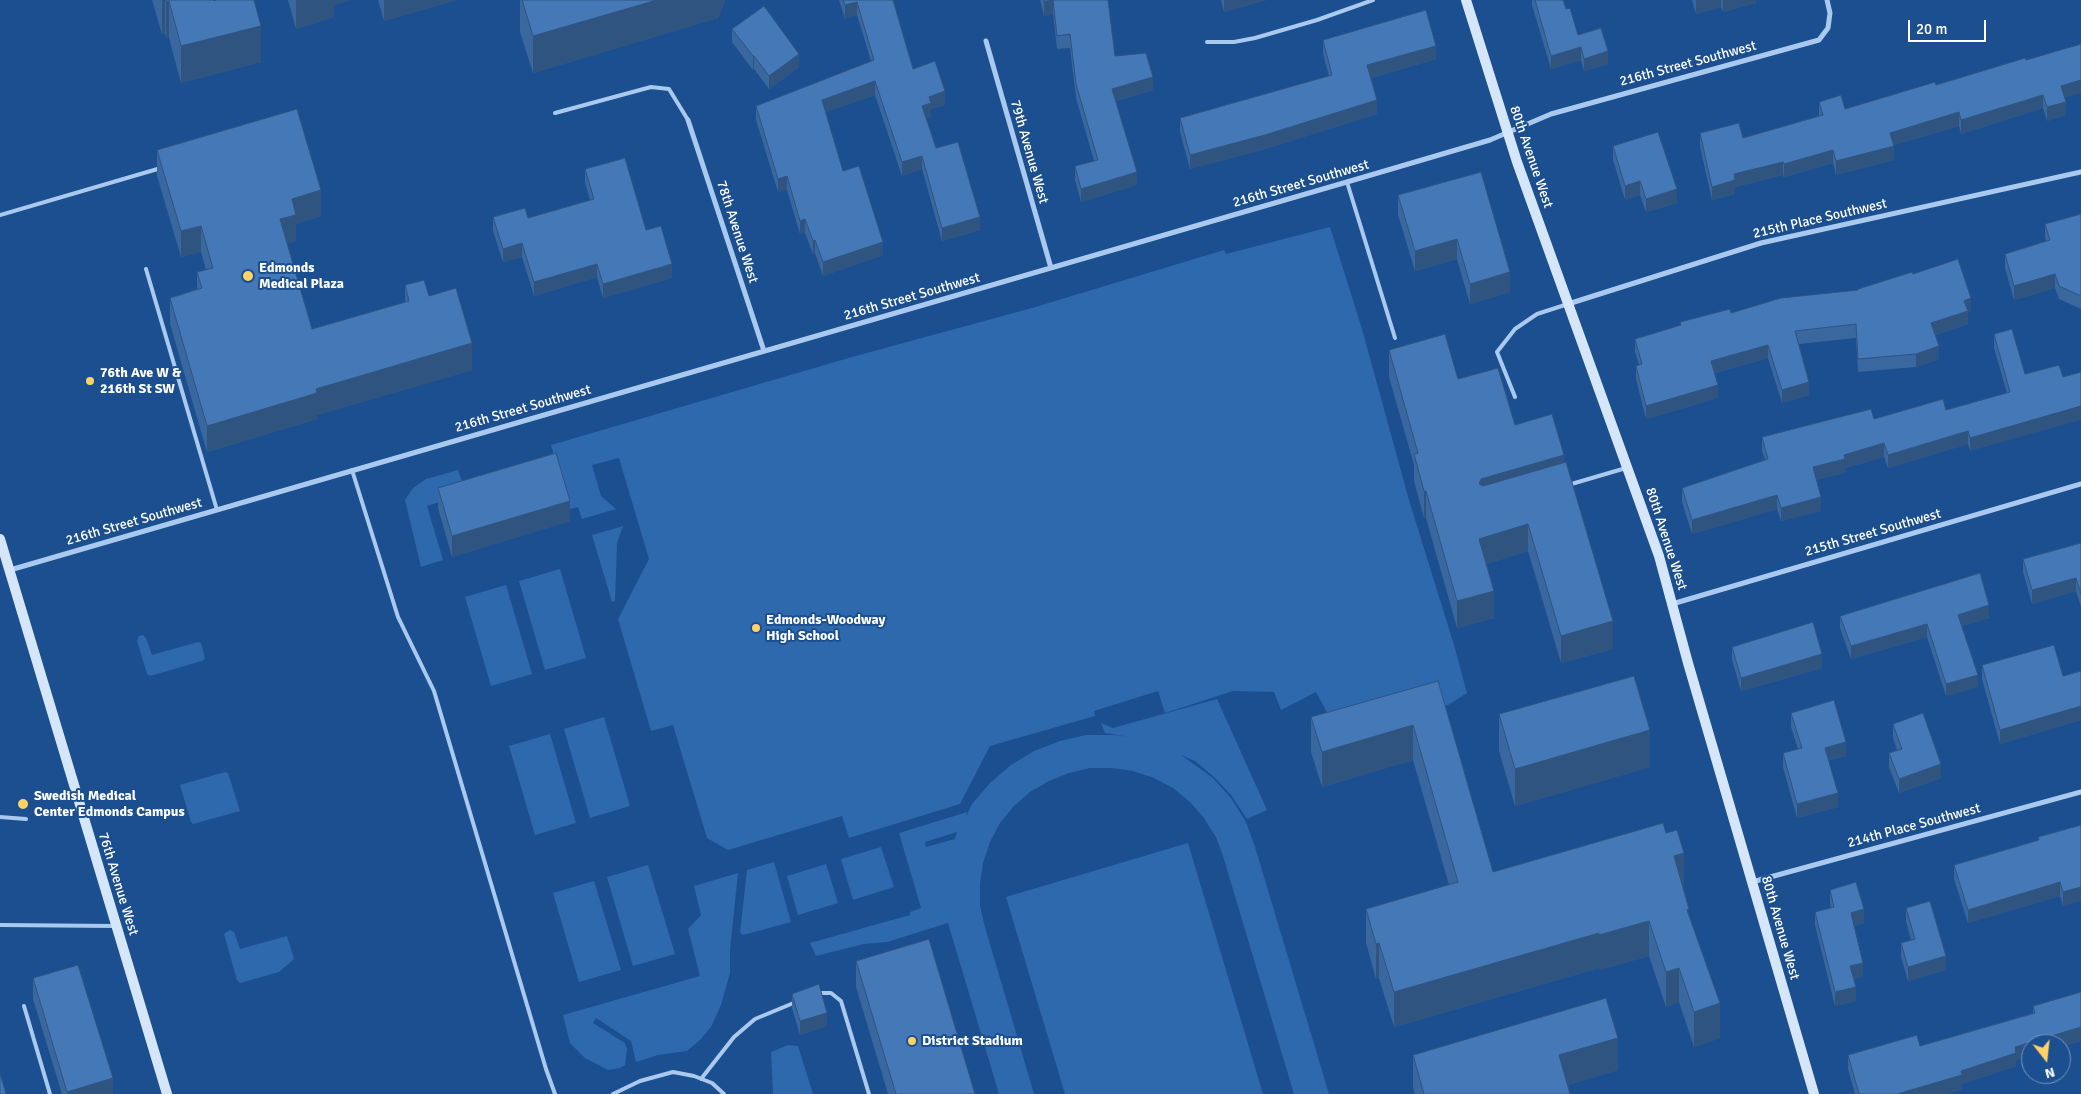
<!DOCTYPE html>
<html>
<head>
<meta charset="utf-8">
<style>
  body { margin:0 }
  #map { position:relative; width:2081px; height:1094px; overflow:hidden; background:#1b4f8f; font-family:Signika,sans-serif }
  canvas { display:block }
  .north { position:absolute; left:2021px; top:1034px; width:50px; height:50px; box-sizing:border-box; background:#1b4f8f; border:1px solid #7695bc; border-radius:50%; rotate:164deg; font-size:14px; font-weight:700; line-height:20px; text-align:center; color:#fff }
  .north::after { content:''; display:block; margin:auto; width:18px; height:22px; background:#ffd166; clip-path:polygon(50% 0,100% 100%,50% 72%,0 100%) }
  .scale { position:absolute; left:1908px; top:20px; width:78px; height:22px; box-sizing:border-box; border:2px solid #fff; border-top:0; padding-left:6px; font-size:15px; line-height:18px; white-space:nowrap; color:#fff; -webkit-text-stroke:4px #1b4f8f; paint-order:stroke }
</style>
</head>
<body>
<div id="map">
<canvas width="2081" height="1094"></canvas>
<div class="north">N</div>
<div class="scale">20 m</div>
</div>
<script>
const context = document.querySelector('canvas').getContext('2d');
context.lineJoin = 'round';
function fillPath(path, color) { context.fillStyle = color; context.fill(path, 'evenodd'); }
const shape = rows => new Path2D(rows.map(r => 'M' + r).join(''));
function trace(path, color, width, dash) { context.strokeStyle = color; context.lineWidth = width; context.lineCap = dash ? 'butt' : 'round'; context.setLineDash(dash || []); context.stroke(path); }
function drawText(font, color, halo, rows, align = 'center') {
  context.font = font + ' Signika,sans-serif'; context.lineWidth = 4; context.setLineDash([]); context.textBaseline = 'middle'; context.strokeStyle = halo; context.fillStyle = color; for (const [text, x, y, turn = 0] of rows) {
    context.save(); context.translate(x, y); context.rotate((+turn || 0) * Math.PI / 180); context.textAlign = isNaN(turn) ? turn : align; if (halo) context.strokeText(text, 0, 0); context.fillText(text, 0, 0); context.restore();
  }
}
const green = shape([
  [1330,227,1362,329,1409,500,1454,645,1467,693,1448,705,1378,721,1329,716,1316,692,1281,710,1274,692,1233,691,1165,713,1158,691,1094,711,1095,716,990,746,960,804,849,838,842,816,728,850,707,838,673,725,651,731,618,619,649,559,619,458,592,465,601,496,616,509,582,519,578,507,570,509,551,445,852,357,1032,308,1224,250,1226,254],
  [458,470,466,494,427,506,443,560,421,567,405,500,413,488,426,479],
  [623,526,617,543,615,601,612,602,592,535],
  [560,569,586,658,545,670,519,581],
  [506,585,532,674,491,686,465,597],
  [143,635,146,638,152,655,198,642,201,643,205,658,202,661,150,676,147,674,137,641,139,636],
  [1217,699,1267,810,1247,819,1231,795,1214,777,1195,761,1181,755,1213,778,1231,798,1246,822,1255,847,1329,1094,1294,1094,1223,856,1216,837,1204,818,1190,802,1173,788,1154,778,1133,771,1112,768,1090,768,1069,773,1049,781,1030,792,1014,806,1000,823,990,842,983,863,980,884,980,906,985,927,1034,1094,999,1094,948,923,887,942,864,944,816,956,810,943,910,915,910,912,921,908,899,833,967,812,966,817,972,804,990,783,1011,765,1034,751,1060,741,1086,735,1114,735,1130,737,1105,733,1101,723,1113,728],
  [957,832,955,839,926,847,925,842],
  [604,717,630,806,590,818,564,729],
  [550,734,576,823,535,835,509,746],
  [225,772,228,773,240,811,193,824,191,822,180,785],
  [1188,843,1263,1094,1065,1094,1006,897],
  [881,847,894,887,853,900,841,859],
  [774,862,791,922,743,935,740,933,747,870],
  [826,864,838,903,798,915,787,876],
  [648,865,675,954,633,966,607,877],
  [738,873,730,950,730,973,721,1005,711,1027,700,1040,687,1051,658,1055,636,1062,631,1041,596,1018,593,1023,625,1043,627,1049,625,1065,620,1068,608,1070,585,1058,570,1043,563,1015,700,976,688,929,701,915,694,886],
  [594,881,621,970,579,982,553,893],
  [230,930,234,932,240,949,287,936,294,959,279,972,240,983,237,980,224,934],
  [788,1045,798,1046,813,1094,773,1094,771,1052]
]);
const lane = shape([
  [1207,42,1234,42,1255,38,1317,20,1373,0],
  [555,113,651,87,669,89,688,120],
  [1347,182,1395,338],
  [0,215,161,168],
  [146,269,217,510],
  [1515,397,1497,352,1515,329,1537,314,1568,304],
  [352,470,398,617,434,691,546,1069,555,1094],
  [1568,485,1626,468],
  [0,817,26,819],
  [0,925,115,926],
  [818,993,831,993,841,1001,869,1094],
  [24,1006,50,1094],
  [701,1079,734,1037,755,1019,796,1002],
  [613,1094,640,1081,673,1072,694,1076,712,1083,724,1094]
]);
const street = shape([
  [986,41,1051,268],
  [688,120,764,351],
  [1568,304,1761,243,2081,172],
  [10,570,1347,182,1490,140,1551,114,1819,40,1828,28,1830,13,1827,0],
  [1672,604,2081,484],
  [1752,882,2081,792]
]);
const secondary = shape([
  [1466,0,1517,162,1659,556,1688,663,1814,1094],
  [0,539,167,1094]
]);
const wall = shape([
  [152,0,207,0,261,62,181,83,169,38,166,38,165,33,162,34],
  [288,0,351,0,334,5,334,17,296,29],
  [378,0,456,0,384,21],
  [520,0,725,0,718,18,533,73,520,32],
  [839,0,893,0,913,69,945,105,931,109,931,116,926,118,936,148,980,230,942,241,922,169,902,176,875,95,825,112,843,171,883,255,823,276,815,253,813,254,805,233,800,234,787,190,778,192,756,120,756,106,871,61,857,15,845,19],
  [1040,0,1108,0,1115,56,1153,90,1116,101,1137,185,1081,202,1075,180,1075,166,1094,161,1076,98,1070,48,1057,49,1053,13,1044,16],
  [1221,0,1266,0,1224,12],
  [1532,0,1563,0,1566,9,1578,35,1608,64,1584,71,1581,60,1551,69,1532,5],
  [1692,0,1756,0,1756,3,1723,12,1721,7,1696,14],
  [732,29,799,67,769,89,754,69,753,70,732,42],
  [1323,40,1436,59,1371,78,1377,114,1265,149,1190,169,1180,132,1180,118,1329,76,1323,54],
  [2026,60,2065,98,2066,115,2047,121,2043,108,1961,134,1959,126,1894,145,1894,160,1836,175,1833,163,1784,177,1783,175,1735,187,1735,194,1712,200,1700,147,1700,133,1743,138,1819,116,1819,102,1845,109],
  [1613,146,1677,203,1646,212,1640,195,1625,200,1613,160],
  [157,150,321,216,296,224,296,241,287,244,312,329,405,302,405,285,429,296,472,370,317,415,317,419,207,452,170,324,170,298,197,289,197,272,206,270,201,252,181,257,157,176],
  [585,169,646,230,672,278,603,298,597,277,534,296,522,257,503,262,493,231,493,217,528,218,590,200,585,183],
  [1481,172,1510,292,1470,304,1457,259,1415,271,1398,215,1398,195],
  [2081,214,2081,309,2059,299,2055,288,2014,300,2005,268,2005,254,2046,241,2045,237,2045,224],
  [1913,274,1971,311,1968,312,1968,324,1935,335,1939,359,1916,367,1858,372,1856,338,1799,344,1809,395,1782,403,1768,358,1715,373,1718,398,1646,419,1636,379,1636,366,1639,365,1635,352,1635,339,1680,326,1680,322,1858,290],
  [1994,334,2025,374,1970,451,1968,444,1888,468,1884,457,1845,468,1845,473,1816,480,1821,511,1781,521,1777,509,1692,534,1682,502,1682,488,1765,460,1762,451,1762,437,1874,419,1946,410,2007,393,1994,348],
  [1389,350,1458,379,1564,463,1613,649,1561,663,1528,551,1486,564,1494,618,1457,628,1426,518,1424,518,1414,481,1414,465,1389,377],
  [438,488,570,521,452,557,438,508],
  [2081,543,2081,607,2076,591,2032,604,2023,572,2023,559],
  [1840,616,1989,618,1962,626,1978,687,1946,696,1927,637,1851,659,1840,628],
  [1732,647,1822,668,1741,691,1732,660],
  [1982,665,2063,676,2081,671,2081,720,2000,744,1982,679],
  [1438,681,1493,872,1684,888,1683,888,1689,915,1720,1038,1694,1047,1679,1002,1666,1007,1649,956,1599,970,1599,968,1394,1027,1379,978,1376,979,1366,943,1366,909,1449,885,1413,760,1322,787,1311,752,1311,717],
  [1791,713,1846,756,1829,760,1838,807,1797,818,1783,767,1783,753,1798,749,1791,727],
  [1499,714,1650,767,1515,806,1499,751],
  [1893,724,1941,778,1899,793,1889,767,1889,753,1897,750,1893,738],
  [2081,825,2063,906,2060,896,1968,923,1954,879,1954,865,2038,840,2038,837],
  [1830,890,1864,923,1854,926,1863,976,1854,979,1856,1001,1835,1006,1815,925,1815,912,1831,908,1830,904],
  [1906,908,1946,970,1908,981,1901,957,1901,943,1911,940,1906,922],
  [856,961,975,1094,888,1094,856,987],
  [33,978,113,1094,62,1094,33,999],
  [2081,992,2081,1041,2061,1047,2061,1044,2016,1060,2016,1066,1962,1084,1962,1089,1945,1094,1855,1094,1848,1069,1848,1055,1920,1046,2033,1013,2033,1006],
  [792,994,827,1026,800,1035,792,1008],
  [1413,1055,1618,1070,1568,1085,1570,1094,1415,1094,1413,1088]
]);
const shadedWall = shape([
  [162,0,165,0,165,33,162,34],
  [296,0,351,0,334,5,334,17,296,29],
  [384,0,456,0,384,21],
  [657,0,725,0,718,18,533,73,533,36],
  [1052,0,1053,0,1053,13,1044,16,1044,2],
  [1224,0,1266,0,1224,12],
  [1696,0,1721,0,1721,7,1696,14],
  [1723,0,1756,0,1756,3,1723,12],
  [169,1,169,38,166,38,166,2],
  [857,2,857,15,845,19,845,5],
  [261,26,261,62,181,83,181,46],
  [1436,46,1436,59,1367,79,1367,65],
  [1581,47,1581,60,1551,69,1551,56],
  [1608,51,1608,64,1584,71,1584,59],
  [799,54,799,67,769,89,769,76],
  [753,56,754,56,754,69,753,70],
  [1153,77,1153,90,1112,102,1112,89],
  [2081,80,2081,93,2061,99,2061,86],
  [875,81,875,95,822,113,822,100],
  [945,91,945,105,931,109,931,116,922,119,922,106,929,97],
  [2043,95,2043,108,1961,134,1961,120],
  [1377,100,1377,114,1265,149,1190,169,1190,155],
  [2066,102,2066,115,2047,121,2047,107],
  [1959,112,1959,126,1890,146,1890,133],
  [1894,146,1894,160,1836,175,1836,161],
  [1833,150,1833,163,1784,177,1784,164],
  [922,156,922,169,902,176,902,162],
  [1783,162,1783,175,1735,187,1735,194,1712,200,1712,187,1734,174],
  [1137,172,1137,185,1081,202,1081,189],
  [787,176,787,190,778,192,778,179],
  [1640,181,1640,195,1625,200,1625,186],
  [1677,189,1677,203,1646,212,1646,199],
  [321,190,321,216,296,224,296,241,280,246,280,219,292,199],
  [980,217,980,230,942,241,942,228],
  [805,219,805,233,800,234,800,221],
  [201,226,201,252,181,257,181,231],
  [1457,239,1457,259,1415,271,1415,251],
  [815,240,815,253,813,254,813,241],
  [883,242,883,255,823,276,823,262],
  [522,243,522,257,503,262,503,249],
  [597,264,597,277,534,296,534,282],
  [672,264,672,278,603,298,603,284],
  [1510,272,1510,292,1470,304,1470,284],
  [2055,274,2055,288,2014,300,2014,286],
  [1971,298,1971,311,1968,312,1968,324,1931,336,1931,323,1964,301],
  [472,343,472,370,317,415,317,419,207,452,207,426,316,389],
  [1768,345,1768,358,1711,374,1711,361],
  [1939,346,1939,359,1916,367,1916,354],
  [1809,382,1809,395,1782,403,1782,390],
  [1718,385,1718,398,1646,419,1646,406],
  [2081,406,2081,420,1970,451,1970,438],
  [1968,431,1968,444,1888,468,1888,455],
  [1884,443,1884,457,1845,468,1845,473,1813,481,1813,467,1844,455],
  [1564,455,1564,482,1481,506,1479,484,1481,479],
  [1424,491,1426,491,1426,518,1424,518],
  [1777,495,1777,509,1692,534,1692,520],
  [1821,497,1821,511,1781,521,1781,508],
  [570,501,570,521,452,557,452,536],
  [1528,524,1528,551,1479,566,1479,539],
  [2076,578,2076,591,2032,604,2032,590],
  [1494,591,1494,618,1457,628,1457,601],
  [1989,605,1989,618,1958,627,1958,615],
  [1613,621,1613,649,1561,663,1561,636],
  [1927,624,1927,637,1851,659,1851,646],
  [1822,654,1822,668,1741,691,1741,678],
  [1978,675,1978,687,1946,696,1946,684],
  [2081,706,2081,720,2000,744,2000,730],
  [1413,725,1413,760,1322,787,1322,752],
  [1650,730,1650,767,1515,806,1515,769],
  [1846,742,1846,756,1825,761,1825,748],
  [1941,764,1941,778,1899,793,1899,779],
  [1838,793,1838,807,1797,818,1797,804],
  [1684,853,1684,888,1674,891,1674,856],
  [2060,882,2060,896,1968,923,1968,910],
  [2081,887,2081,901,2063,906,2063,892],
  [1864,909,1864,923,1851,927,1851,913],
  [1649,921,1649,956,1599,970,1599,935],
  [1599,933,1599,968,1394,1027,1394,992],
  [1379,943,1379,978,1376,979,1376,944],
  [1946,956,1946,970,1908,981,1908,967],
  [1863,963,1863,976,1850,980,1850,966],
  [1679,968,1679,1002,1666,1007,1666,972],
  [1856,987,1856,1001,1835,1006,1835,992],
  [1720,1003,1720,1038,1694,1047,1694,1012],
  [827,1013,827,1026,800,1035,800,1021],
  [2081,1027,2081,1041,2061,1047,2061,1044,2031,1044,2031,1056,2016,1060,2016,1066,1962,1084,1962,1089,1945,1094,1897,1094,1961,1071,2015,1047],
  [1618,1038,1618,1070,1559,1088,1559,1055],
  [113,1078,113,1094,67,1094,67,1092]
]);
const building = shape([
  [166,0,213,0,214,1,216,0,254,0,261,26,181,46,169,1,166,2,166,0],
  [522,0,657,0,533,36,522,0],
  [843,0,893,0,913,69,935,61,945,91,929,97,931,103,922,106,936,148,958,142,980,217,942,228,922,156,902,162,875,81,822,100,843,171,859,166,883,242,823,262,815,240,813,241,805,219,800,221,787,176,778,179,756,106,874,60,857,2,845,5,843,0],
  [1044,0,1052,0,1044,2,1044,0],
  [1053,0,1108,0,1115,56,1146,53,1153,77,1112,89,1137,172,1081,189,1075,166,1098,160,1076,84,1070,34,1057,36,1053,0],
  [1535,0,1563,0,1566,9,1570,8,1578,35,1601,28,1608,51,1584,59,1581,47,1551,56,1535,0],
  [764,6,799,54,769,76,754,56,753,56,732,29,764,6],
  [1426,10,1436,46,1367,65,1377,100,1265,135,1190,155,1180,118,1332,75,1323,40,1426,10],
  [2081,44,2081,80,2061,86,2066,102,2047,107,2043,95,1961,120,1959,112,1890,133,1894,146,1836,161,1833,150,1784,164,1783,162,1734,174,1735,180,1712,187,1700,133,1739,123,1743,138,1823,115,1819,102,1841,95,1845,109,1935,82,1936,85,2025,58,2026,60,2081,44],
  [297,109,321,190,292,199,296,215,280,219,312,329,409,301,405,285,424,280,429,296,456,288,472,343,316,389,317,393,207,426,170,298,202,288,197,272,213,268,201,226,181,231,157,150,297,109],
  [1658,132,1677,189,1646,199,1640,181,1625,186,1613,146,1658,132],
  [625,158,646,230,661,226,672,264,603,284,597,264,534,282,522,243,503,249,493,217,525,208,528,218,594,199,585,169,625,158],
  [1481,172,1510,272,1470,284,1457,239,1415,251,1398,195,1481,172],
  [2081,214,2081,296,2059,286,2055,274,2014,286,2005,254,2050,240,2045,224,2081,214],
  [1958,259,1971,298,1964,301,1968,311,1931,323,1939,346,1916,354,1858,359,1856,324,1795,331,1809,382,1782,390,1768,345,1711,361,1718,385,1646,406,1636,366,1642,364,1635,339,1681,325,1680,322,1730,309,1731,313,1781,298,1858,290,1858,289,1912,272,1913,274,1958,259],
  [2012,329,2025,374,2059,365,2063,377,2081,372,2081,406,1970,438,1968,431,1888,455,1884,443,1844,455,1845,459,1813,467,1821,497,1781,508,1777,495,1692,520,1682,488,1768,459,1762,437,1871,409,1874,419,1943,399,1946,410,2010,392,1994,334,2012,329],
  [1445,334,1458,379,1498,368,1515,425,1552,414,1564,455,1481,479,1479,484,1483,486,1566,462,1613,621,1561,636,1528,524,1479,539,1494,591,1457,601,1426,491,1424,491,1414,454,1418,453,1389,350,1445,334],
  [556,453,570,501,452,536,438,488,556,453],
  [2081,543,2081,594,2076,578,2032,590,2023,559,2081,543],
  [1980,573,1989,605,1958,615,1978,675,1946,684,1927,624,1851,646,1840,616,1980,573],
  [1813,622,1822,654,1741,678,1732,647,1813,622],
  [2054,645,2063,676,2081,671,2081,706,2000,730,1982,665,2054,645],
  [1634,676,1650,730,1515,769,1499,714,1634,676],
  [1438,681,1493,872,1663,823,1666,833,1677,830,1684,853,1674,856,1689,909,1687,910,1720,1003,1694,1012,1679,968,1666,972,1649,921,1599,935,1599,933,1394,992,1379,943,1376,944,1366,909,1458,882,1413,725,1322,752,1311,717,1438,681],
  [1834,700,1846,742,1825,748,1838,793,1797,804,1783,753,1802,748,1791,713,1834,700],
  [1923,713,1941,764,1899,779,1889,753,1902,749,1893,724,1923,713],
  [2081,825,2081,887,2063,892,2060,882,1968,910,1954,865,2039,840,2038,837,2081,825],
  [1856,882,1864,909,1851,913,1863,963,1850,966,1856,987,1835,992,1815,912,1834,907,1830,890,1856,882],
  [1930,901,1946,956,1908,967,1901,943,1915,939,1906,908,1930,901],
  [929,939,975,1094,896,1094,856,961,929,939],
  [78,965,113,1078,67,1092,33,978,78,965],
  [819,984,827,1013,800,1021,792,994,819,984],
  [2081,992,2081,1027,2015,1047,2016,1053,1961,1071,1962,1075,1897,1094,1859,1094,1848,1055,1917,1035,1920,1046,2035,1013,2033,1006,2081,992],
  [1606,998,1618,1038,1559,1055,1570,1094,1424,1094,1413,1055,1606,998],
  [0,1073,6,1094,0,1094,0,1073]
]);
const markers = [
  [248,276,6,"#ffd166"],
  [90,381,5,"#ffd166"],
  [756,628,5,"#ffd166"],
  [23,804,6,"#ffd166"],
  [912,1041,5,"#ffd166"]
];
const streetNames = [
  ["216th Street Southwest",1688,64,-15],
  ["79th Avenue West",1029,152,74],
  ["80th Avenue West",1531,157,71],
  ["216th Street Southwest",1301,184,-16],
  ["215th Place Southwest",1820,219,-13],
  ["78th Avenue West",737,232,72],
  ["216th Street Southwest",912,297,-16],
  ["216th Street Southwest",523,409,-16],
  ["216th Street Southwest",134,522,-16],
  ["215th Street Southwest",1873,533,-16],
  ["80th Avenue West",1666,539,72],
  ["214th Place Southwest",1914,826,-15],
  ["76th Avenue West",118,884,73],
  ["80th Avenue West",1780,928,74]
];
const poiNames = [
  ["Edmonds",259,268],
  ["Medical Plaza",259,284],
  ["76th Ave W &",100,373],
  ["216th St SW",100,389],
  ["Edmonds-Woodway",766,620],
  ["High School",766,636],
  ["Swedish Medical",34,796],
  ["Center Edmonds Campus",34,812],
  ["District Stadium",922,1041]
];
fillPath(green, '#2e69ad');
trace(lane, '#a9c9ee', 4);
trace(street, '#a9c9ee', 5);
trace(secondary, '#d6e6fa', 10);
fillPath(wall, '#3a679d');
fillPath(shadedWall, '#305480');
fillPath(building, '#4478b7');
trace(building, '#305480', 1);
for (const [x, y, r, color] of markers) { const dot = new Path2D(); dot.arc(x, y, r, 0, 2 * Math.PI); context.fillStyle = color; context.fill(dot); trace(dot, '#1b4f8f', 2); }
drawText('14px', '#fff', '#1b4f8f', streetNames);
drawText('bold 14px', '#fff', '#1b4f8f', poiNames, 'left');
</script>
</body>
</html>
